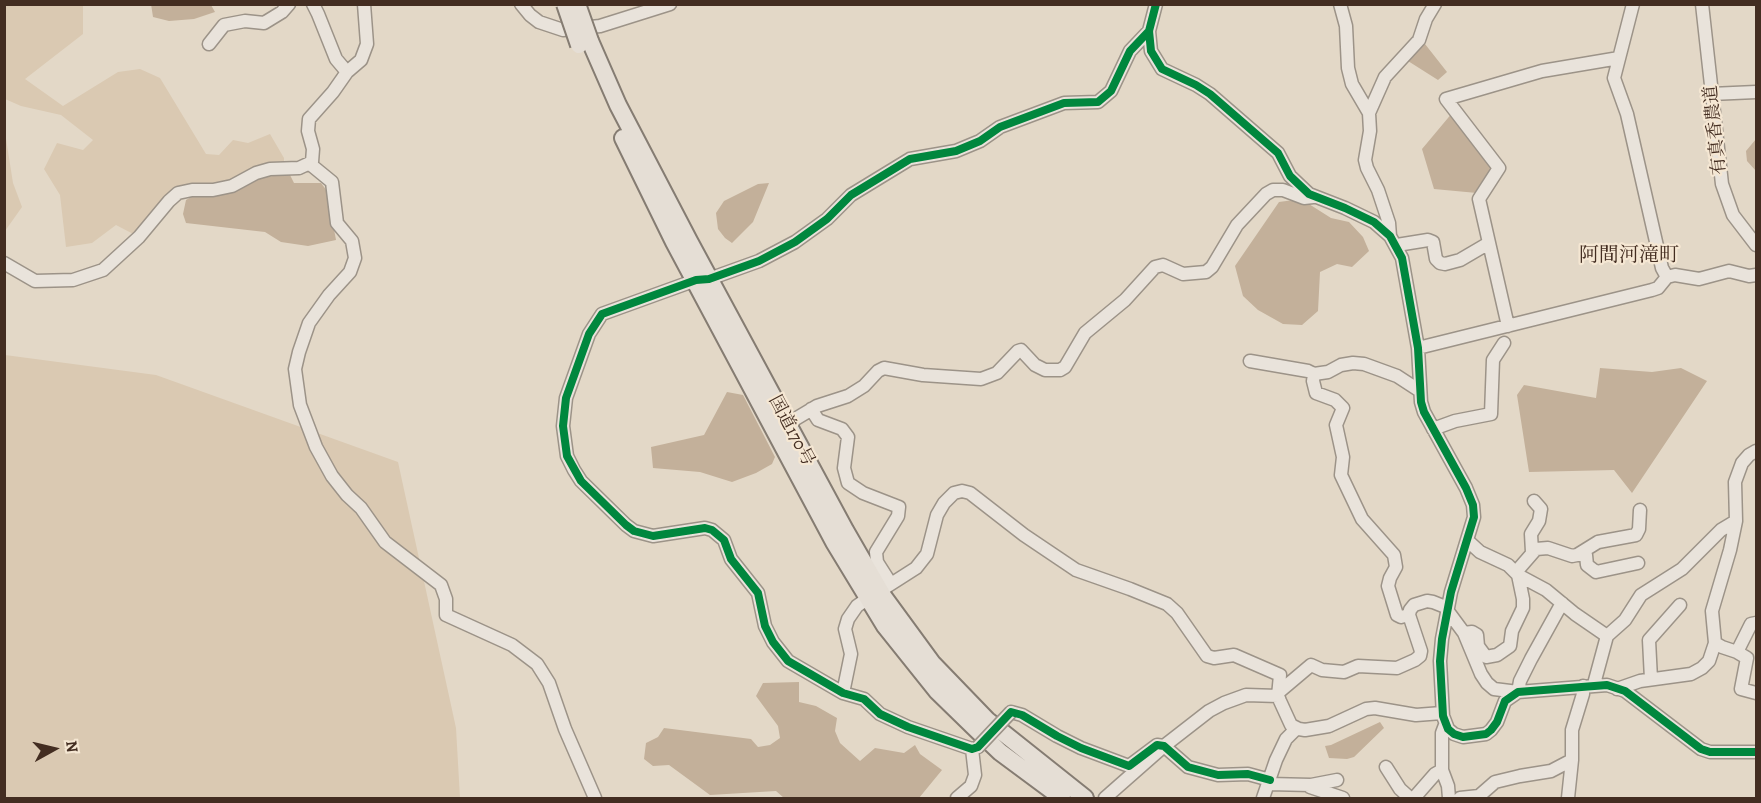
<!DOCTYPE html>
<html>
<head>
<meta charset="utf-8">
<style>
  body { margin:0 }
  #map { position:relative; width:1761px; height:803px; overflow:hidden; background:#e3d8c7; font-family:Alegreya,serif }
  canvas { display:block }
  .frame { position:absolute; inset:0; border:6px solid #432d21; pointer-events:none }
  .north { position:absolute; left:24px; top:719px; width:60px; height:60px; -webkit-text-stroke:4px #f5e7d3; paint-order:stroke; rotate:82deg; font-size:16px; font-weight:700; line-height:24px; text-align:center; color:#432d21 }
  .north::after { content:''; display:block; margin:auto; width:21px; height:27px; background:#432d21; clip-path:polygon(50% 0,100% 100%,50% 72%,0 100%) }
</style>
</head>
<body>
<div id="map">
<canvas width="1761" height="803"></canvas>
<div class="frame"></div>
<div class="north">N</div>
</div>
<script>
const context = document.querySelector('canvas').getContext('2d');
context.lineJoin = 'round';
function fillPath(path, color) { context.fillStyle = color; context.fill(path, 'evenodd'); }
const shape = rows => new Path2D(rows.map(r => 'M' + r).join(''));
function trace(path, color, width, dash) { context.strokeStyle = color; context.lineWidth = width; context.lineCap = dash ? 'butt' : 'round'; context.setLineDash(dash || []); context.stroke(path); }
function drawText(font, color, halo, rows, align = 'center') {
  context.font = font + ' Alegreya,"Noto Serif JP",serif'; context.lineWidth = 4.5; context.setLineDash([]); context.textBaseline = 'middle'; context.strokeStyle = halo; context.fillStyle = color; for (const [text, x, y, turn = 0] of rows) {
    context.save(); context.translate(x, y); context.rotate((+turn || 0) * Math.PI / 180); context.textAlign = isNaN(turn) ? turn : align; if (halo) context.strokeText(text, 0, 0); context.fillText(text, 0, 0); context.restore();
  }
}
const green = shape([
  [4,5,83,5,83,34,25,79,63,106,118,72,140,69,160,78,206,154,219,155,233,140,248,143,270,134,284,158,284,163,249,170,232,186,178,193,139,237,116,225,92,243,66,247,60,195,44,169,57,143,83,150,93,140,61,115,21,106,5,99],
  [4,126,13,183,22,207,5,231],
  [5,355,156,375,398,462,456,728,460,798,5,798]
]);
const water = shape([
  [151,4,211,5,215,12,194,19,169,21,153,17],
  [1425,44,1447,72,1438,80,1408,61],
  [1453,112,1496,167,1477,193,1434,189,1422,149],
  [1756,139,1756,171,1747,161,1746,151],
  [290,175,294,183,321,183,327,191,336,240,308,246,281,242,265,232,186,223,183,214,186,200,193,196,237,191,257,177],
  [769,183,753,222,732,243,725,238,718,229,716,213,724,201,758,184],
  [1301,199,1331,218,1349,222,1363,237,1369,251,1352,267,1337,264,1320,272,1318,311,1302,325,1283,324,1258,310,1243,296,1235,266,1279,202],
  [1600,368,1652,372,1681,368,1707,381,1632,493,1614,470,1529,472,1517,395,1524,385,1596,398],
  [727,392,743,395,775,457,772,464,756,473,732,482,700,472,653,468,651,447,704,435],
  [799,682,799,702,816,706,837,718,835,731,840,743,860,761,875,748,904,753,915,745,920,754,942,770,919,798,784,798,776,791,710,795,669,765,653,766,644,759,646,743,658,737,664,728,751,739,758,747,770,745,780,738,778,726,756,696,763,683],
  [1380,722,1384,728,1354,757,1347,759,1329,758,1325,746,1331,745]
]);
const minor = shape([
  [313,4,318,14,336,59,347,72],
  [521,4,530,15,539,22,563,30,600,26,670,4],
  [1156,4,1149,31,1151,51,1162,69,1196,85,1210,94,1278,153,1290,176,1309,194,1345,208,1374,222,1390,236,1402,258,1418,348,1421,402,1424,412,1466,488,1473,505,1474,517,1451,592,1442,639,1440,661,1443,716,1448,729,1454,734,1463,737,1486,734,1491,730,1497,722,1505,701,1518,692,1607,685,1625,691,1701,749,1710,752,1756,752],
  [1340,4,1346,26,1348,68,1352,84,1369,113],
  [1633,4,1614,78,1627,114,1662,268,1667,277],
  [1702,4,1722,184,1733,215,1756,245],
  [209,44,224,25,245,21,264,23,282,12,289,4],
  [1711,94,1756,92],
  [312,162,310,164,332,182,337,223,352,241,355,258,350,272,329,295,309,323,299,352,295,369,300,405,316,447,332,476,347,495,361,508,385,542,441,585,446,599,446,615,512,645,537,664,549,683,565,729,595,798],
  [1390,236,1389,223,1378,190,1367,168,1365,160,1370,131,1369,113,1385,77,1419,40,1426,19,1435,4],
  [1397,245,1428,240,1433,242,1436,259,1440,263,1445,264,1460,260,1489,243],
  [4,263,35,281,73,280,103,270,139,237,169,201,178,193,192,190,213,190,232,186,256,173,270,169,299,168,312,162,313,149,308,131,309,119,333,92,347,72,361,60,367,44,364,4],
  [1508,326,1479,199,1499,168,1446,99,1542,71,1619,58],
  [1418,348,1652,290,1658,288,1667,277,1675,275,1699,279,1729,271,1749,276,1756,275],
  [1250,361,1308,371,1314,374,1328,372,1341,365,1353,363,1364,364,1397,376,1420,391],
  [1314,374,1313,381,1316,393,1335,400,1343,408,1336,425,1343,457,1341,475,1362,519,1394,555,1396,567,1390,578,1388,586,1397,615,1401,617,1409,615],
  [811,409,818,420,842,429,848,437,844,468,848,483,863,493,899,507,898,516,876,552,877,562,891,584],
  [787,424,817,406,848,396,864,386,878,371,884,368,923,375,981,379,997,373,1018,351,1021,350,1035,365,1045,370,1060,370,1065,367,1085,333,1125,300,1155,267,1163,265,1183,274,1206,272,1212,267,1237,225,1266,194,1273,190,1283,190,1304,198,1313,197],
  [1433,429,1455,421,1491,414,1493,360,1504,343],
  [1468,541,1480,552,1508,565,1518,575,1546,590,1575,614,1607,636],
  [1532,552,1531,534,1539,521,1541,509,1534,501],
  [1577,555,1586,555,1587,565,1596,572,1638,563],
  [1516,572,1536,549,1548,548,1572,556,1577,555,1598,542,1636,535,1639,529,1640,510],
  [880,591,916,568,927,554,937,515,944,503,954,493,962,491,970,493,1024,535,1076,570,1130,589,1167,604,1177,613,1207,656,1214,658,1234,655,1280,675,1278,696,1280,701,1291,725,1299,729,1305,730,1329,726,1366,709,1375,708,1416,715,1442,713],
  [1447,610,1464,633,1481,674,1487,683,1494,689,1518,692,1520,681,1531,659,1562,603],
  [1464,633,1472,632,1477,635,1478,646,1486,657,1497,655,1510,646,1512,631,1523,608,1523,599,1518,575],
  [1715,643,1722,647,1737,652,1747,658,1741,689,1756,693],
  [1737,652,1751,624,1756,623],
  [1651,679,1649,640,1680,605],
  [1594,684,1607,636,1625,620,1641,595,1682,569,1721,530,1736,521],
  [1617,689,1640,681,1691,674,1702,668,1709,661,1715,643,1712,611,1730,550,1736,521,1735,482,1742,463,1749,455,1756,451],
  [1279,692,1311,665,1322,670,1344,672,1358,666,1397,668,1415,660,1420,656,1421,651,1409,615,1410,610,1414,605,1427,601,1433,602,1448,608],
  [843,693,851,654,845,629,848,619,857,606,867,599],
  [1011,712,1022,715,1057,736,1081,748,1129,766,1157,745,1164,746,1188,767,1218,775,1248,774,1270,780],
  [1445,725,1442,733,1442,770,1448,786,1449,798],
  [978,747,972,749,908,727,880,714,864,699,843,693,788,661,773,642,765,626,758,593,731,559,724,540,712,530,705,528,653,536,634,531,626,525,581,481,574,470,567,456,563,426,566,398,589,334,602,314,696,280,709,279,759,261,795,242,827,219,851,195,910,159,956,151,980,141,1000,127,1064,103,1098,102,1111,91,1130,51,1149,31],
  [1386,767,1400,789,1410,798],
  [1269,784,1311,785,1337,780],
  [1310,787,1343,798],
  [957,798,971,786,975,775,972,749],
  [1105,798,1164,746,1209,711,1224,703,1246,695,1278,696],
  [1263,798,1276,760,1286,739,1297,728],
  [1414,798,1435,774,1442,770],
  [1460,798,1479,796,1495,782,1520,776,1551,771,1572,760],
  [1568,798,1572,760,1572,730,1583,694,1583,686]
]);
const highway = shape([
  [590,41,618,105,689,241,845,530,883,596,932,663,987,720,1085,798],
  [623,138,674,242,834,542,885,626,937,691,975,728,1000,752,1062,798]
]);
const minorBridge = shape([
  [978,747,1011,712]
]);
const highwayBridge = shape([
  [565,4,579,45],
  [577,4,590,41]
]);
const cycleway = shape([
  [1156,4,1149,31,1151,51,1162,69,1196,85,1210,94,1278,153,1290,176,1309,194,1345,208,1374,222,1390,236,1402,258,1418,348,1421,402,1424,412,1466,488,1473,505,1474,517,1451,592,1442,639,1440,661,1443,716,1448,729,1454,734,1463,737,1486,734,1491,730,1497,722,1505,701,1518,692,1607,685,1625,691,1701,749,1710,752,1756,752],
  [1149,31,1130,51,1111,91,1098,102,1064,103,1000,127,980,141,956,151,910,159,851,195,827,219,795,242,759,261,709,279,696,280,602,314,589,334,566,398,563,426,567,456,581,481,626,525,634,531,653,536,705,528,712,530,724,540,731,559,758,593,765,626,773,642,788,661,843,693,864,699,880,714,908,727,972,749,978,747,1011,712,1022,715,1057,736,1081,748,1129,766,1157,745,1164,746,1188,767,1218,775,1248,774,1270,780]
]);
const streetNames = [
  ["有真香農道",1716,130,-96],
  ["国道170号",791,431,62]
];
const neighbourhoodNames = [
  ["阿間河滝町",1629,256]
];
fillPath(green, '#dac9b2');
fillPath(water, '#c3b09a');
trace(minor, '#9c9388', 15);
trace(highway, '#857c72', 20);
trace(minor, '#e9e3db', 12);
trace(highway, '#e5ded5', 16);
trace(minorBridge, '#9c9388', 15, []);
trace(highwayBridge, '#857c72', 20, []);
trace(minorBridge, '#e9e3db', 12);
trace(highwayBridge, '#e5ded5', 16);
trace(cycleway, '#00873e', 8);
drawText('18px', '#432d21', '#f5e7d3', streetNames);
drawText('20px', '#432d21', '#f5e7d3', neighbourhoodNames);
</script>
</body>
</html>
